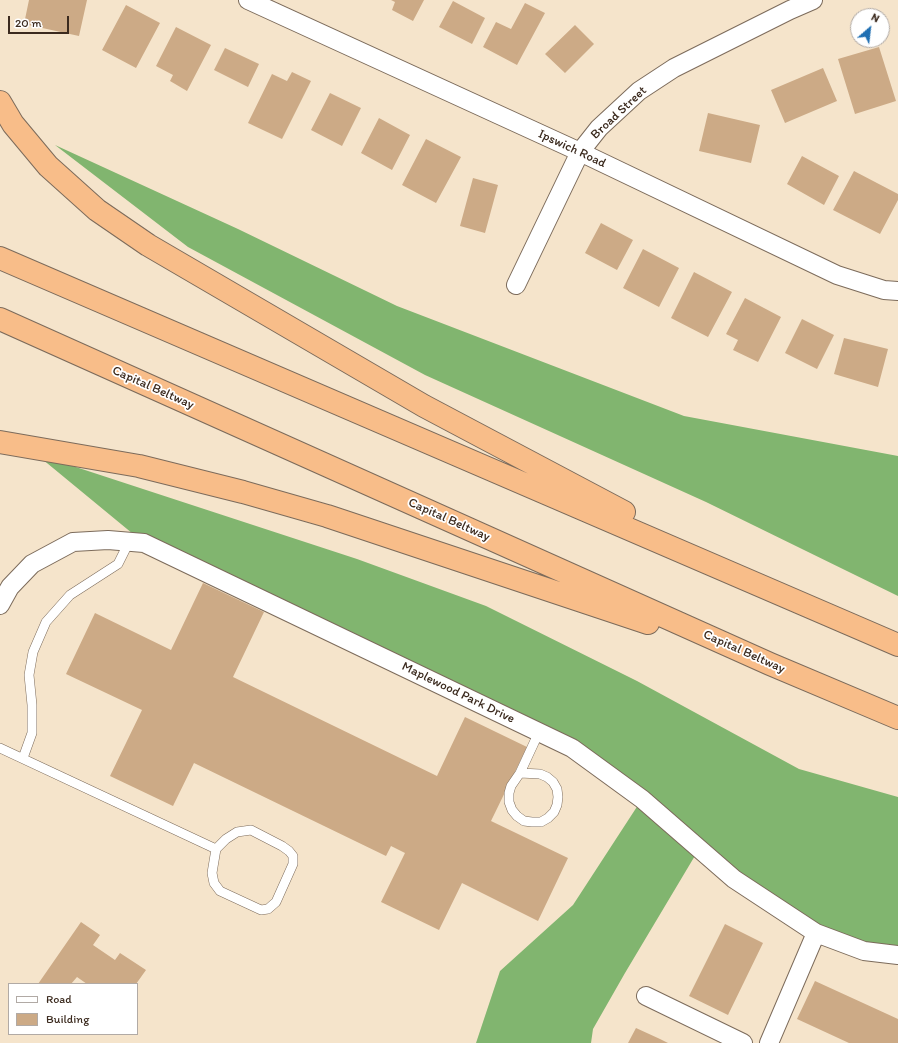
<!DOCTYPE html>
<html>
<head>
<meta charset="utf-8">
<style>
  body { margin:0 }
  #map { position:relative; width:898px; height:1043px; overflow:hidden; background:#f5e4cb; font-family:Itim,sans-serif }
  canvas { display:block }
  .legend { position:absolute; left:8px; top:983px; width:130px; height:52px; box-sizing:border-box; background:#fff; border:1px solid #b1aaa5; margin:0; padding:5px 7px; list-style:none; font-size:12px; color:#3b2a1e }
  .legend li { display:flex; align-items:center; gap:8px; height:20px }
  .legend b { width:20px; border:1px solid #b1aaa5 }
  .north { position:absolute; left:850px; top:8px; width:40px; height:40px; box-sizing:border-box; background:#fff; border:1px solid #b1aaa5; border-radius:50%; rotate:28deg; font-size:11px; font-weight:700; line-height:16px; text-align:center; color:#3b2a1e }
  .north::after { content:''; display:block; margin:auto; width:14px; height:18px; background:#1f6fb2; clip-path:polygon(50% 0,100% 100%,50% 72%,0 100%) }
  .scale { position:absolute; left:8px; top:16px; width:61px; height:18px; box-sizing:border-box; border:2px solid #3b2a1e; border-top:0; padding-left:5px; font-size:12px; line-height:14px; white-space:nowrap; color:#3b2a1e; -webkit-text-stroke:3px #fff; paint-order:stroke }
</style>
</head>
<body>
<div id="map">
<canvas width="898" height="1043"></canvas>
<ul class="legend">
<li><b style="height:5px;background:#fff"></b>Road</li>
<li><b style="height:11px;background:#ccaa86"></b>Building</li>
</ul>
<div class="north">N</div>
<div class="scale">20 m</div>
</div>
<script>
const context = document.querySelector('canvas').getContext('2d');
context.lineJoin = 'round';
function fillPath(path, color) { context.fillStyle = color; context.fill(path, 'evenodd'); }
const shape = rows => new Path2D(rows.map(r => 'M' + r).join(''));
function trace(path, color, width, dash) { context.strokeStyle = color; context.lineWidth = width; context.lineCap = dash ? 'butt' : 'round'; context.setLineDash(dash || []); context.stroke(path); }
function drawText(font, color, halo, rows, align = 'center') {
  context.font = font + ' Itim,sans-serif'; context.lineWidth = 3.5; context.setLineDash([]); context.textBaseline = 'middle'; context.strokeStyle = halo; context.fillStyle = color; for (const [text, x, y, turn = 0] of rows) {
    context.save(); context.translate(x, y); context.rotate((+turn || 0) * Math.PI / 180); context.textAlign = isNaN(turn) ? turn : align; if (halo) context.strokeText(text, 0, 0); context.fillText(text, 0, 0); context.restore();
  }
}
const forest = shape([
  [55,145,238,229,397,306,684,416,898,456,898,596,706,502,425,375,188,247],
  [36,454,357,559,486,606,637,681,799,769,898,797,898,955,816,933,699,849,625,973,593,1029,591,1043,476,1043,500,971,573,905,642,799,572,748,144,543]
]);
const building = shape([
  [29,0,87,0,79,36,24,24],
  [391,0,424,0,413,21,392,10,395,2],
  [453,1,485,18,472,44,439,27],
  [525,3,545,13,517,65,483,47,496,22,511,29],
  [126,5,160,23,136,68,102,50],
  [575,25,594,44,565,73,545,54],
  [176,27,211,45,187,91,170,81,173,75,156,66],
  [879,47,896,101,855,114,838,59],
  [225,48,259,64,248,87,214,70],
  [823,68,837,101,785,123,771,90],
  [292,72,311,81,282,139,248,123,272,74,287,81],
  [330,93,361,108,342,146,311,130],
  [708,113,760,125,751,163,699,151],
  [379,118,410,135,392,170,361,153],
  [426,139,461,157,436,203,402,185],
  [802,156,839,176,824,205,787,184],
  [854,171,898,194,898,200,880,234,833,210],
  [473,178,498,185,485,233,460,226],
  [601,223,633,240,617,270,585,253],
  [643,249,679,268,659,307,623,288],
  [694,272,732,292,708,337,671,318],
  [745,298,781,317,758,362,733,350,738,340,726,334],
  [802,319,834,335,817,369,785,353],
  [844,338,888,349,878,387,834,374],
  [203,583,264,612,233,677,437,776,465,717,527,747,491,821,568,858,538,921,462,883,439,930,381,902,405,853,391,846,386,856,194,763,173,806,110,776,142,710,66,674,95,613,171,650],
  [81,922,100,935,93,945,115,960,120,953,146,970,136,984,87,984,77,977,71,984,38,984],
  [725,924,763,943,728,1015,689,996],
  [815,981,898,1019,898,1043,849,1043,797,1019],
  [636,1028,660,1039,668,1043,628,1043]
]);
const lane = shape([
  [0,748,216,849,226,839,237,832,251,830,282,846,289,851,293,856,293,864,276,902,268,909,261,910,220,891,214,883,212,873,216,849],
  [23,758,32,733,32,705,29,675,33,652,46,622,70,595,118,564,129,542],
  [520,773,540,774,547,777,553,782,557,789,558,797,557,805,554,812,548,818,541,822,532,822,524,821,517,816,512,810,509,802,509,793,511,786,520,773],
  [520,773,539,732]
]);
const street = shape([
  [248,0,580,152,837,275,884,290,898,291],
  [516,285,580,152,599,128,639,91,674,68,790,10,813,0],
  [0,605,10,587,32,564,73,542,108,540,144,543,572,748,642,799,734,879,816,933,864,951,898,955],
  [646,996,743,1043],
  [769,1043,816,933]
]);
const highway = shape([
  [0,102,13,124,48,166,97,210,148,245,424,406,624,512],
  [0,258,898,645],
  [0,319,770,664,898,718],
  [0,442,139,466,243,492,327,516,648,623]
]);
const streetNames = [
  ["Broad Street",619,113,-43],
  ["Ipswich Road",572,149,25],
  ["Capital Beltway",153,388,24],
  ["Capital Beltway",449,520,24],
  ["Capital Beltway",744,652,24],
  ["Maplewood Park Drive",458,693,26]
];
fillPath(forest, '#81b56f');
fillPath(building, '#ccaa86');
trace(lane, '#7c6b5b', 10);
trace(street, '#7c6b5b', 20);
trace(highway, '#7c6b5b', 24);
trace(lane, '#fff', 9);
trace(street, '#fff', 18);
trace(highway, '#f8bd89', 22);
drawText('13px', '#3b2a1e', '#fff', streetNames);
</script>
</body>
</html>
